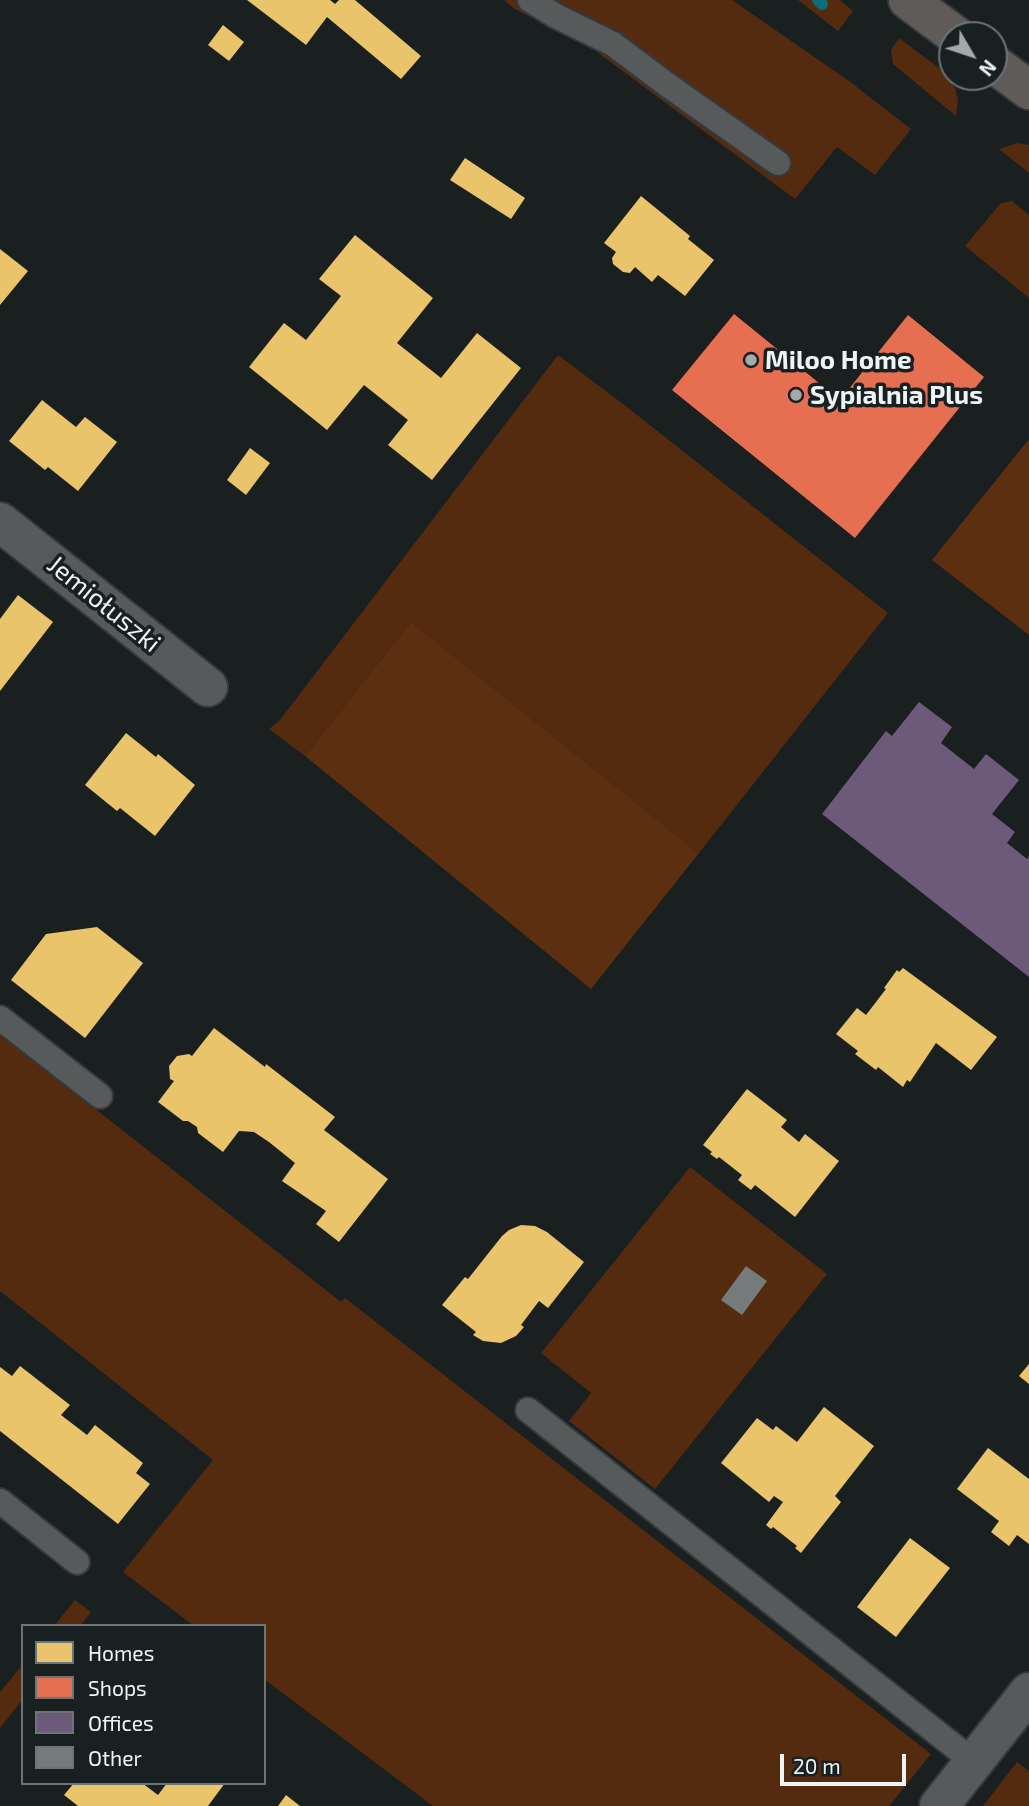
<!DOCTYPE html>
<html>
<head>
<meta charset="utf-8">
<style>
  body { margin:0 }
  #map { position:relative; width:1029px; height:1806px; overflow:hidden; background:#1a1f20; font-family:"Exo 2",sans-serif }
  canvas { display:block }
  .legend { position:absolute; left:21px; top:1624px; width:245px; height:161px; box-sizing:border-box; background:#182022; border:2px solid #6e7476; margin:0; padding:9px 12px; list-style:none; font-size:21px; color:#eef3f4 }
  .legend li { display:flex; align-items:center; gap:14px; height:35px }
  .legend b { width:35px; border:2px solid #6e7476 }
  .north { position:absolute; left:938px; top:21px; width:70px; height:70px; box-sizing:border-box; background:#182022; border:2px solid #6e7476; border-radius:50%; rotate:129deg; font-size:19px; font-weight:700; line-height:28px; text-align:center; color:#eef3f4 }
  .north::after { content:''; display:block; margin:auto; width:24px; height:32px; background:#a4a9aa; clip-path:polygon(50% 0,100% 100%,50% 72%,0 100%) }
  .scale { position:absolute; left:780px; top:1754px; width:126px; height:32px; box-sizing:border-box; border:4px solid #eef3f4; border-top:0; padding-left:9px; font-size:21px; line-height:24px; white-space:nowrap; color:#eef3f4; -webkit-text-stroke:5px #182022; paint-order:stroke }
</style>
</head>
<body>
<div id="map">
<canvas width="1029" height="1806"></canvas>
<ul class="legend">
<li><b style="height:19px;background:#e9c46a"></b>Homes</li>
<li><b style="height:19px;background:#e76f51"></b>Shops</li>
<li><b style="height:19px;background:#6d597a"></b>Offices</li>
<li><b style="height:19px;background:#757a7b"></b>Other</li>
</ul>
<div class="north">N</div>
<div class="scale">20 m</div>
</div>
<script>
const context = document.querySelector('canvas').getContext('2d');
context.lineJoin = 'round';
function fillPath(path, color) { context.fillStyle = color; context.fill(path, 'evenodd'); }
const shape = rows => new Path2D(rows.map(r => 'M' + r).join(''));
function trace(path, color, width, dash) { context.strokeStyle = color; context.lineWidth = width; context.lineCap = dash ? 'butt' : 'round'; context.setLineDash(dash || []); context.stroke(path); }
function drawText(font, color, halo, rows, align = 'center') {
  context.font = font + ' "Exo 2",sans-serif'; context.lineWidth = 7; context.setLineDash([]); context.textBaseline = 'middle'; context.strokeStyle = halo; context.fillStyle = color; for (const [text, x, y, turn = 0] of rows) {
    context.save(); context.translate(x, y); context.rotate((+turn || 0) * Math.PI / 180); context.textAlign = isNaN(turn) ? turn : align; if (halo) context.strokeText(text, 0, 0); context.fillText(text, 0, 0); context.restore();
  }
}
const green = shape([
  [504,0,732,0,849,81,911,129,875,175,837,147,795,199,593,49,515,9],
  [798,0,840,0,853,11,838,31],
  [899,38,939,68,955,88,958,100,956,116,893,64,891,50],
  [1018,143,1029,145,1029,173,999,149],
  [1012,201,1029,215,1029,298,965,246,1001,203],
  [558,355,627,407,888,613,699,853,411,622,305,756,269,729,280,720],
  [0,1034,341,1302,345,1298,931,1754,889,1806,433,1806,264,1679,264,1626,194,1626,123,1572,213,1460,0,1291],
  [690,1167,827,1274,655,1489,569,1421,591,1393,541,1353],
  [75,1600,91,1612,80,1626,54,1626],
  [23,1664,23,1699,0,1728,0,1692],
  [1017,1762,1029,1771,1029,1806,983,1806]
]);
const forest = shape([
  [1029,439,1029,635,932,560],
  [411,622,699,853,591,989,305,756]
]);
const homes = shape([
  [247,0,330,0,335,4,339,0,355,0,421,56,401,79,327,17,306,45],
  [223,25,244,42,229,61,208,45],
  [465,158,525,198,511,219,450,180],
  [641,196,690,236,688,239,714,260,685,296,658,275,652,282,635,267,630,273,623,272,613,264,612,258,616,252,604,243],
  [355,235,433,298,397,343,441,378,477,333,521,368,432,480,388,445,408,420,364,385,327,430,249,367,284,323,306,340,341,296,319,279],
  [0,249,28,271,0,305],
  [42,400,76,427,85,417,117,442,78,491,48,467,45,470,9,441],
  [250,448,270,463,246,495,227,480],
  [18,595,53,622,0,691,0,619],
  [126,733,156,757,158,754,195,785,155,836,120,808,117,811,85,785],
  [97,927,143,963,85,1038,11,980,46,934],
  [903,968,997,1037,971,1070,936,1043,910,1082,907,1080,903,1087,878,1067,876,1070,855,1054,858,1051,836,1034,857,1008,866,1015,886,989,884,988,897,970,899,972],
  [214,1028,265,1067,266,1064,335,1117,324,1130,388,1179,339,1242,316,1224,326,1211,282,1181,295,1163,269,1142,254,1132,239,1131,223,1152,198,1133,197,1127,188,1121,183,1121,158,1102,174,1081,170,1079,169,1066,177,1056,189,1054,192,1056],
  [747,1089,787,1120,781,1127,799,1142,805,1134,839,1161,795,1217,755,1185,751,1190,738,1180,742,1175,719,1157,717,1159,710,1154,712,1152,703,1145],
  [521,1225,535,1226,547,1232,584,1262,548,1308,539,1301,521,1325,524,1327,516,1336,501,1343,483,1341,473,1335,476,1332,442,1305,465,1277,468,1279,502,1236,509,1230],
  [1029,1364,1029,1384,1019,1376],
  [20,1366,70,1405,61,1415,87,1435,95,1425,143,1463,136,1473,150,1484,118,1524,0,1431,0,1367,12,1376],
  [824,1407,874,1446,835,1496,841,1502,801,1553,795,1548,797,1546,773,1527,771,1529,766,1525,783,1502,774,1496,769,1502,721,1463,757,1418,773,1430,776,1426,797,1442],
  [988,1448,1029,1479,1029,1544,1017,1535,1009,1546,991,1532,999,1521,957,1489],
  [910,1538,950,1568,896,1637,857,1607],
  [74,1783,142,1783,158,1795,167,1783,225,1783,208,1806,78,1806,64,1795],
  [286,1795,300,1806,278,1806]
]);
const shops = shape([
  [734,314,840,400,908,315,984,377,855,538,672,390]
]);
const offices = shape([
  [919,702,952,727,941,743,974,769,986,754,1019,780,992,814,1015,832,1007,843,1027,859,1029,856,1029,977,822,814,886,731,892,736]
]);
const stream = shape([
  [818,0,822,4]
]);
const building = shape([
  [746,1266,767,1281,742,1315,721,1300]
]);
const lane = shape([
  [530,0,556,16,613,44,669,86,778,163],
  [0,1018,100,1096],
  [528,1410,974,1762],
  [0,1501,77,1562]
]);
const street = shape([
  [0,522,208,687],
  [939,1806,1029,1692]
]);
const primary = shape([
  [908,0,955,35],
  [994,64,1029,90]
]);
const markers = [
  [751,360,7,"#a4a9aa"],
  [796,395,7,"#a4a9aa"]
];
const poiNames = [
  ["Miloo Home",765,360],
  ["Sypialnia Plus",810,395]
];
const streetNames = [
  ["Jemiołuszki",104,604,39]
];
fillPath(green, '#552b10');
fillPath(forest, '#5c2f11');
fillPath(homes, '#e9c46a');
fillPath(shops, '#e76f51');
fillPath(offices, '#6d597a');
trace(stream, '#0b6f7b', 12);
fillPath(building, '#757a7b');
trace(lane, '#373a3c', 28);
trace(street, '#373a3c', 42);
trace(primary, '#373a3c', 42);
trace(lane, '#575a5b', 24);
trace(street, '#575a5b', 38);
trace(primary, '#5f5b58', 38);
for (const [x, y, r, color] of markers) { const dot = new Path2D(); dot.arc(x, y, r, 0, 2 * Math.PI); context.fillStyle = color; context.fill(dot); trace(dot, '#182022', 2.5); }
drawText('bold 26px', '#eef3f4', '#182022', poiNames, 'left');
drawText('26px', '#eef3f4', '#182022', streetNames);
</script>
</body>
</html>
